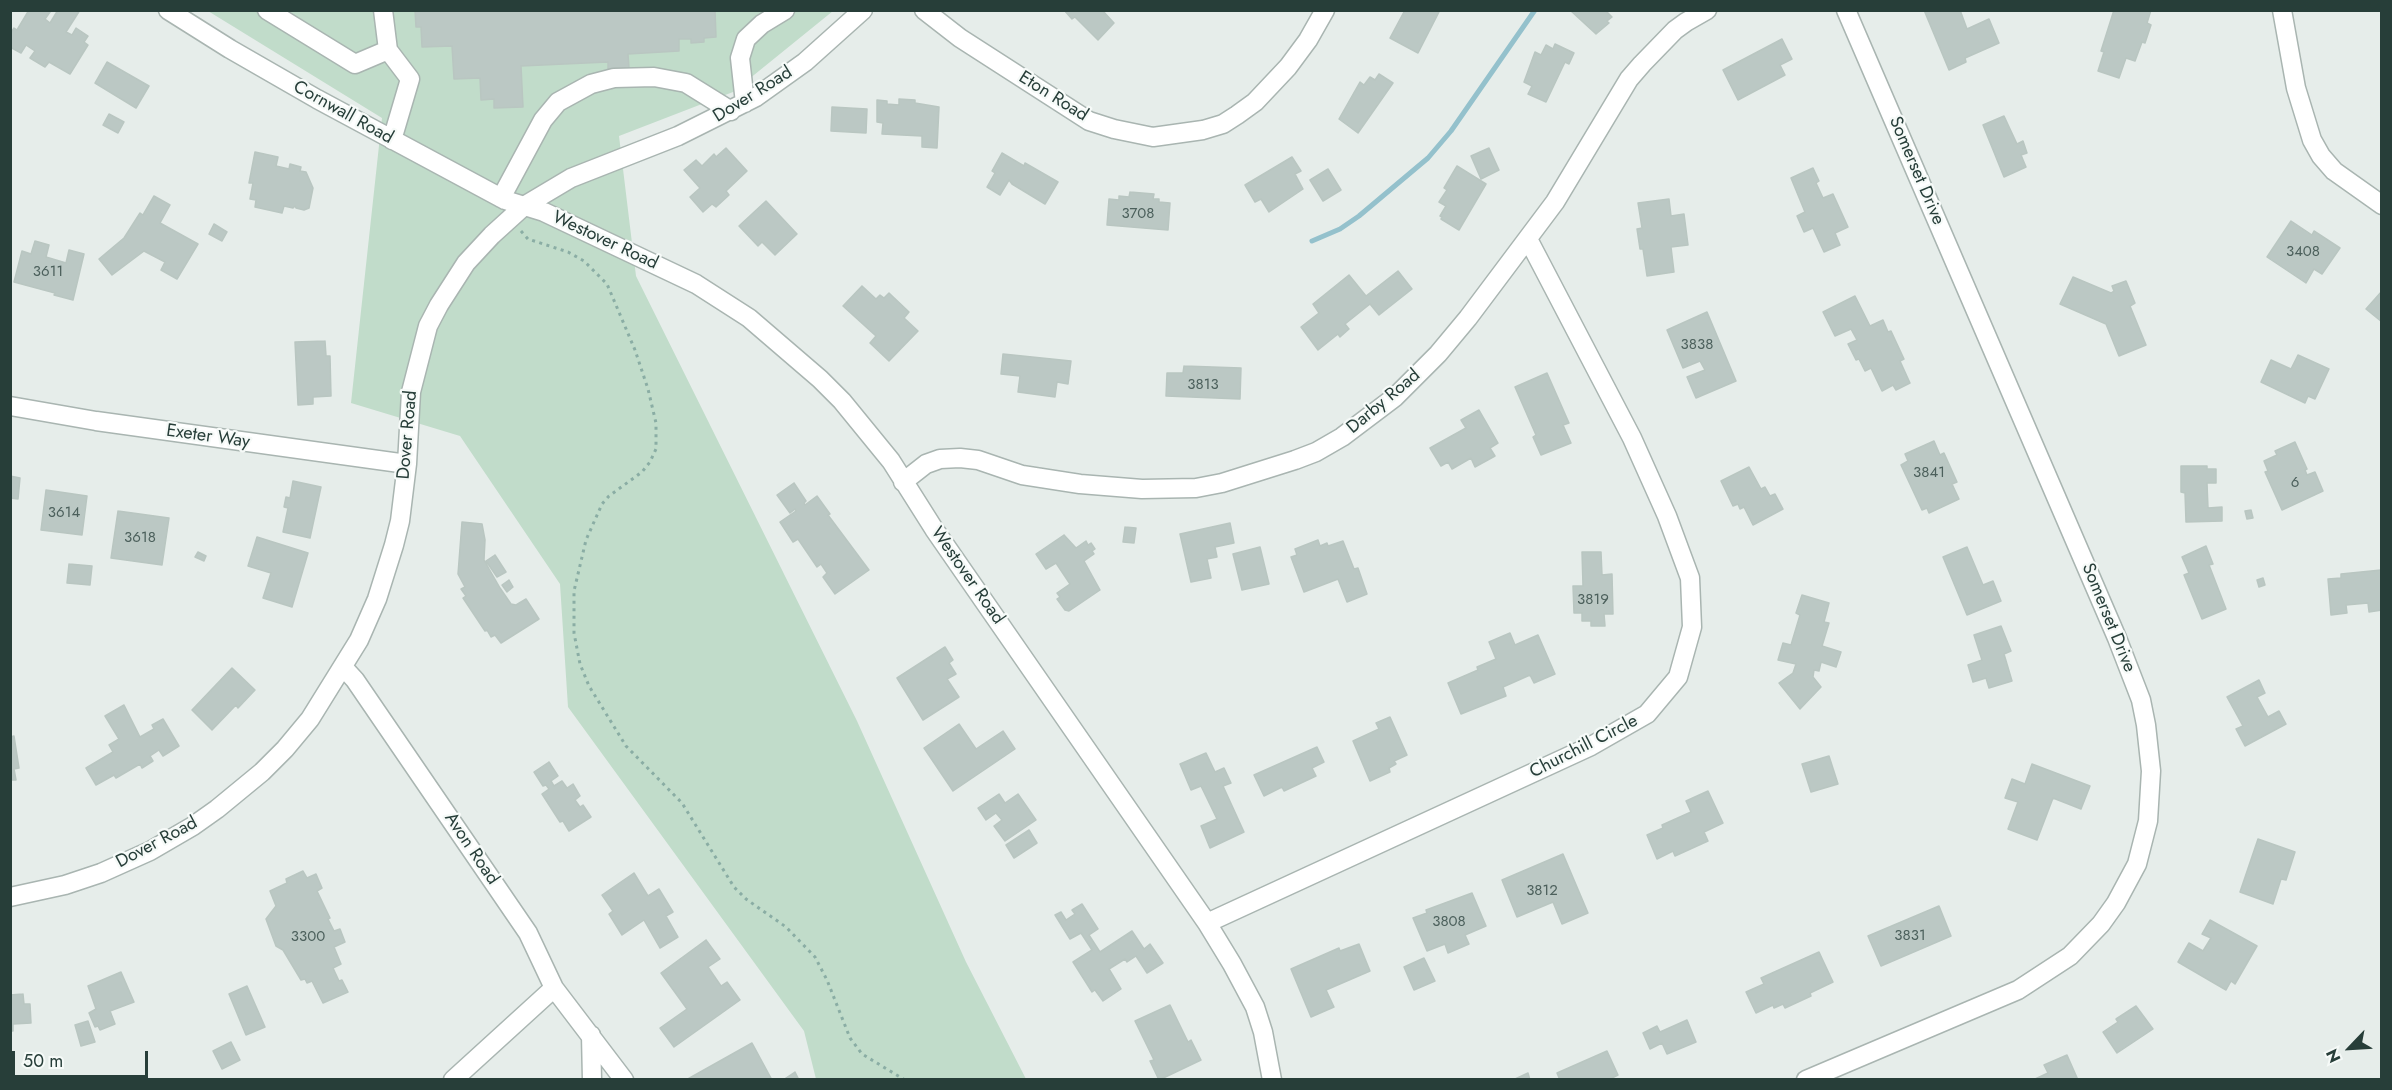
<!DOCTYPE html>
<html>
<head>
<meta charset="utf-8">
<style>
  body { margin:0 }
  #map { position:relative; width:2392px; height:1090px; overflow:hidden; background:#e6edea; font-family:Jost,sans-serif }
  canvas { display:block }
  .frame { position:absolute; inset:0; border:12px solid #273e39; pointer-events:none }
  .north { position:absolute; left:2320px; top:1018px; width:60px; height:60px; -webkit-text-stroke:4px #f6faf8; paint-order:stroke; rotate:245deg; font-size:16px; font-weight:700; line-height:24px; text-align:center; color:#273e39 }
  .north::after { content:''; display:block; margin:auto; width:21px; height:27px; background:#273e39; clip-path:polygon(50% 0,100% 100%,50% 72%,0 100%) }
  .scale { position:absolute; left:12px; top:1051px; width:136px; height:27px; box-sizing:border-box; border:3px solid #273e39; border-top:0; padding-left:8px; font-size:18px; line-height:21px; white-space:nowrap; color:#273e39; -webkit-text-stroke:4px #f6faf8; paint-order:stroke }
</style>
</head>
<body>
<div id="map">
<canvas width="2392" height="1090"></canvas>
<div class="frame"></div>
<div class="north">N</div>
<div class="scale">50 m</div>
</div>
<script>
const context = document.querySelector('canvas').getContext('2d');
context.lineJoin = 'round';
function fillPath(path, color) { context.fillStyle = color; context.fill(path, 'evenodd'); }
const shape = rows => new Path2D(rows.map(r => 'M' + r).join(''));
function trace(path, color, width, dash) { context.strokeStyle = color; context.lineWidth = width; context.lineCap = dash ? 'butt' : 'round'; context.setLineDash(dash || []); context.stroke(path); }
function drawText(font, color, halo, rows, align = 'center') {
  context.font = font + ' Jost,sans-serif'; context.lineWidth = 4.5; context.setLineDash([]); context.textBaseline = 'middle'; context.strokeStyle = halo; context.fillStyle = color; for (const [text, x, y, turn = 0] of rows) {
    context.save(); context.translate(x, y); context.rotate((+turn || 0) * Math.PI / 180); context.textAlign = isNaN(turn) ? turn : align; if (halo) context.strokeText(text, 0, 0); context.fillText(text, 0, 0); context.restore();
  }
}
const green = shape([
  [208,11,833,11,733,92,619,136,636,276,857,721,966,962,1026,1079,816,1079,804,1031,568,707,560,584,460,436,351,403,382,118]
]);
const stream = shape([
  [1312,241,1340,229,1359,216,1428,158,1451,131,1535,10]
]);
const building = shape([
  [29,10,47,10,50,12,45,19,50,23,58,10,80,10,66,32,72,35,76,28,88,36,84,42,88,45,70,74,49,62,45,67,30,58,35,51,26,45,21,53,10,47,10,34,14,28,17,30,29,10],
  [415,10,715,10,716,37,704,38,704,42,691,43,691,39,679,39,679,51,628,54,629,68,608,69,608,62,521,66,523,107,494,108,494,99,481,100,480,78,454,79,452,46,422,47,421,27,416,27,415,10],
  [1064,10,1102,10,1114,23,1098,40,1075,17,1072,19,1064,10],
  [1405,10,1440,10,1418,53,1390,38,1405,10],
  [1605,10,1612,17,1607,21,1609,23,1596,34,1571,11,1605,10],
  [1924,10,1960,10,1967,29,1989,19,1999,43,1965,58,1966,62,1949,70,1924,10],
  [2114,10,2151,10,2147,23,2151,25,2145,43,2142,42,2135,61,2126,58,2119,78,2098,71,2104,52,2101,51,2114,10],
  [1782,39,1792,59,1780,65,1785,75,1738,100,1723,70,1782,39],
  [1555,44,1574,53,1569,64,1565,62,1546,102,1528,94,1532,86,1524,82,1535,52,1541,55,1546,45,1553,49,1555,44],
  [107,62,149,86,136,108,95,83,107,62],
  [1379,74,1393,83,1358,133,1339,119,1360,82,1364,85,1370,77,1375,80,1379,74],
  [899,99,915,100,915,103,939,107,937,148,922,147,922,136,882,134,883,123,877,122,877,100,887,101,887,104,899,105,899,99],
  [832,107,867,109,866,133,831,131,832,107],
  [109,114,124,122,118,133,103,125,109,114],
  [2004,116,2017,144,2023,141,2027,153,2021,155,2026,167,2004,177,1983,125,2004,116],
  [726,148,747,171,726,191,729,195,716,207,712,204,703,212,690,197,700,188,684,170,696,160,702,166,714,154,716,157,726,148],
  [1489,148,1499,170,1481,179,1471,156,1489,148],
  [255,152,278,157,276,166,289,169,290,164,301,167,300,171,306,172,313,188,309,208,304,210,296,208,295,206,293,208,284,206,282,213,255,207,256,200,250,199,253,183,249,183,255,152],
  [1002,153,1024,166,1025,163,1058,182,1045,204,1012,184,1009,180,1000,195,987,187,995,173,992,171,1002,153],
  [1292,157,1301,171,1295,174,1303,189,1269,212,1261,199,1255,202,1245,185,1292,157],
  [1457,166,1486,184,1459,230,1441,219,1442,217,1440,216,1446,206,1439,202,1447,190,1444,188,1457,166],
  [1813,168,1819,181,1816,183,1823,198,1833,194,1848,227,1835,233,1840,245,1824,252,1813,228,1804,232,1797,216,1805,212,1791,178,1813,168],
  [1328,169,1341,190,1323,201,1310,180,1328,169],
  [1130,192,1154,194,1153,199,1159,199,1159,202,1170,203,1168,230,1107,225,1109,199,1119,200,1119,196,1129,197,1130,192],
  [154,196,170,205,160,223,198,244,177,279,161,270,165,262,144,251,112,275,99,259,124,238,140,213,143,215,154,196],
  [1669,199,1671,216,1684,214,1688,245,1671,247,1674,272,1647,276,1643,249,1640,249,1637,229,1642,228,1638,203,1669,199],
  [766,201,797,234,775,255,762,242,758,246,739,226,766,201],
  [2291,221,2312,235,2314,231,2340,248,2322,274,2314,269,2306,283,2267,257,2291,221],
  [214,224,227,232,222,241,209,234,214,224],
  [35,241,49,245,46,257,66,263,69,250,84,254,73,300,54,295,55,293,14,282,22,251,31,254,35,241],
  [1398,271,1412,289,1379,315,1370,304,1345,324,1349,329,1340,337,1338,334,1318,350,1301,327,1319,313,1313,304,1349,275,1366,296,1398,271],
  [2073,277,2111,293,2114,291,2112,286,2126,281,2135,303,2130,306,2146,345,2119,356,2106,324,2060,304,2073,277],
  [862,286,876,299,880,295,884,298,889,293,909,312,904,318,918,331,889,361,870,343,876,336,843,306,862,286],
  [2382,291,2382,322,2366,309,2382,291],
  [1855,296,1870,326,1883,320,1888,332,1891,331,1904,359,1900,361,1910,383,1896,390,1893,385,1882,391,1871,368,1865,371,1859,359,1856,360,1848,344,1857,340,1851,329,1835,336,1823,312,1855,296],
  [1707,312,1736,381,1696,398,1687,377,1705,370,1700,361,1683,368,1667,330,1707,312],
  [325,341,326,356,330,356,331,396,313,397,313,404,298,405,295,342,325,341],
  [1003,354,1071,361,1068,384,1057,382,1055,397,1018,392,1020,376,1001,374,1003,354],
  [2298,355,2329,369,2315,399,2308,396,2305,403,2261,382,2271,360,2291,369,2298,355],
  [1184,366,1241,368,1240,399,1166,396,1167,373,1183,373,1184,366],
  [1547,373,1569,423,1563,425,1571,443,1541,455,1533,437,1536,435,1515,387,1547,373],
  [1479,410,1498,443,1490,448,1495,456,1475,467,1471,458,1452,469,1448,462,1441,466,1430,448,1466,428,1461,420,1479,410],
  [1934,441,1940,455,1944,453,1957,482,1952,484,1959,499,1929,513,1927,508,1922,510,1901,465,1908,461,1905,454,1934,441],
  [2295,442,2307,469,2305,470,2307,475,2315,472,2323,491,2282,510,2265,472,2268,471,2264,461,2277,455,2275,451,2295,442],
  [2181,466,2207,466,2207,469,2216,469,2216,483,2207,483,2208,508,2222,507,2222,521,2186,522,2185,493,2181,492,2181,466],
  [1749,467,1761,489,1765,487,1770,496,1775,494,1783,509,1753,525,1744,507,1740,509,1738,504,1733,506,1721,481,1749,467],
  [10,476,20,478,18,499,10,498,10,476],
  [293,481,321,487,310,538,283,532,288,508,284,507,286,497,290,498,293,481],
  [794,483,806,501,804,503,805,505,817,496,830,514,828,515,869,570,835,594,823,577,827,573,821,564,817,567,798,539,793,542,780,522,796,511,795,509,790,513,777,495,794,483],
  [46,490,87,496,82,535,41,530,46,490],
  [2251,510,2253,518,2247,519,2245,511,2251,510],
  [118,511,169,518,162,565,111,558,118,511],
  [462,522,482,524,485,540,484,560,500,588,511,604,516,605,526,599,539,619,501,643,495,635,491,637,487,630,485,631,463,598,466,596,461,589,465,587,458,574,462,522],
  [1230,523,1234,543,1215,547,1217,557,1207,559,1211,578,1191,582,1180,534,1230,523],
  [1125,527,1136,528,1134,543,1123,542,1125,527],
  [1064,535,1076,548,1086,541,1088,545,1091,543,1095,549,1092,551,1094,554,1084,561,1100,590,1069,611,1065,610,1057,599,1060,597,1057,593,1070,584,1056,563,1046,569,1036,554,1064,535],
  [257,537,308,553,292,607,263,598,271,573,248,566,257,537],
  [1318,540,1320,546,1327,543,1328,546,1343,541,1354,569,1358,568,1367,594,1347,602,1338,579,1304,592,1291,557,1297,555,1295,549,1318,540],
  [2206,546,2213,564,2209,565,2226,609,2202,619,2184,575,2189,573,2182,557,2206,546],
  [1260,547,1269,584,1242,590,1233,554,1260,547],
  [1967,547,1983,585,1993,581,2001,601,1967,615,1943,557,1967,547],
  [198,552,206,556,204,561,195,557,198,552],
  [1582,552,1601,552,1602,575,1612,574,1613,614,1604,614,1605,626,1591,626,1591,621,1582,621,1582,613,1574,613,1573,586,1583,586,1582,552],
  [495,555,506,572,497,577,486,561,495,555],
  [69,564,92,566,90,585,67,583,69,564],
  [2381,570,2382,610,2369,612,2368,603,2346,605,2347,613,2331,615,2328,579,2341,578,2341,574,2381,570],
  [2263,578,2265,585,2259,587,2257,580,2263,578],
  [509,580,513,587,507,592,502,585,509,580],
  [1802,595,1829,603,1824,622,1829,623,1822,646,1841,652,1836,667,1821,662,1819,671,1814,670,1813,677,1821,687,1800,709,1779,683,1793,673,1796,664,1778,660,1783,643,1791,645,1800,615,1796,613,1802,595],
  [2001,626,2011,651,2004,654,2012,681,1989,688,1986,678,1973,682,1968,665,1982,660,1974,635,2001,626],
  [1510,633,1515,645,1538,635,1555,674,1534,683,1530,675,1503,687,1506,696,1461,714,1448,683,1478,670,1477,667,1496,659,1489,642,1510,633],
  [945,647,953,660,949,663,956,674,947,679,959,697,923,720,897,678,945,647],
  [232,668,255,690,238,708,236,705,212,730,192,710,232,668],
  [2259,680,2265,693,2257,697,2268,717,2279,711,2286,724,2245,746,2236,729,2243,726,2227,697,2259,680],
  [124,705,140,737,154,729,152,725,163,719,179,746,163,756,159,750,150,756,153,761,142,768,140,764,116,778,114,775,96,785,86,768,113,752,109,745,119,739,105,716,124,705],
  [1390,717,1407,755,1394,761,1396,764,1389,768,1390,772,1370,781,1353,741,1379,729,1376,723,1390,717],
  [959,724,976,749,1003,731,1015,749,953,791,924,748,959,724],
  [14,736,19,768,14,769,16,780,10,780,10,737,14,736],
  [1317,747,1324,762,1312,768,1316,776,1284,791,1282,787,1264,796,1254,775,1317,747],
  [1206,753,1215,772,1224,768,1231,783,1223,786,1244,832,1210,848,1201,826,1217,819,1201,786,1191,790,1180,764,1206,753],
  [1829,756,1838,784,1811,792,1802,764,1829,756],
  [549,762,558,776,551,781,554,786,562,781,567,788,573,784,580,796,575,800,580,807,583,805,591,817,569,831,563,821,560,822,542,794,549,789,546,785,543,786,534,772,549,762],
  [2032,764,2090,786,2081,809,2053,798,2037,840,2008,829,2018,802,2005,798,2012,779,2025,784,2032,764],
  [1708,791,1723,823,1704,832,1708,841,1675,856,1673,851,1657,859,1647,835,1663,828,1662,825,1691,812,1686,801,1708,791],
  [999,794,1005,803,1018,794,1036,820,1005,841,994,826,1002,820,996,813,986,820,978,808,999,794],
  [1029,830,1037,843,1014,858,1006,845,1029,830],
  [2258,839,2295,852,2286,880,2281,879,2273,904,2240,892,2258,839],
  [1563,854,1588,913,1562,924,1553,902,1517,917,1502,880,1563,854],
  [303,871,307,878,316,874,322,888,317,891,330,918,328,919,334,931,340,929,345,942,334,947,341,964,333,968,339,981,342,980,348,992,323,1003,312,981,307,983,305,979,301,980,283,950,276,946,266,919,276,906,270,891,287,883,286,879,303,871],
  [634,873,648,896,659,889,673,912,666,916,678,937,660,948,644,920,622,935,609,914,613,911,602,895,634,873],
  [1472,893,1486,926,1465,935,1469,944,1448,953,1445,944,1427,951,1413,918,1427,913,1426,910,1472,893],
  [1082,904,1098,929,1089,935,1100,952,1132,931,1144,949,1150,944,1163,963,1147,973,1136,956,1127,962,1125,959,1109,969,1121,989,1103,1001,1095,990,1092,992,1073,962,1092,950,1081,933,1070,939,1055,915,1061,912,1066,920,1075,914,1072,910,1082,904],
  [1939,906,1951,936,1881,966,1868,936,1939,906],
  [2210,920,2257,946,2235,984,2231,981,2226,990,2178,962,2189,943,2203,951,2211,938,2202,934,2210,920],
  [706,940,720,959,708,967,721,986,727,982,740,1000,674,1047,660,1028,687,1009,661,973,706,940],
  [1359,944,1370,971,1326,990,1334,1007,1311,1017,1291,969,1339,948,1340,951,1359,944],
  [1819,952,1833,982,1810,993,1811,996,1785,1008,1783,1004,1774,1008,1773,1005,1756,1013,1746,992,1764,984,1761,978,1819,952],
  [1424,958,1435,981,1414,990,1404,967,1424,958],
  [121,972,134,1002,110,1011,115,1024,100,1030,98,1026,95,1027,89,1013,96,1009,88,986,121,972],
  [247,986,265,1027,246,1035,229,994,247,986],
  [23,994,24,1004,30,1004,31,1023,13,1024,13,1031,10,1031,10,995,23,994],
  [1170,1005,1188,1042,1191,1040,1201,1060,1159,1080,1150,1061,1154,1060,1135,1021,1170,1005],
  [2136,1006,2153,1029,2117,1053,2103,1032,2118,1022,2116,1019,2136,1006],
  [1687,1020,1696,1042,1667,1054,1662,1043,1650,1049,1643,1033,1657,1026,1660,1032,1687,1020],
  [88,1021,95,1042,81,1046,75,1025,88,1021],
  [231,1042,240,1060,222,1069,213,1051,231,1042],
  [752,1043,772,1080,686,1080,752,1043],
  [1607,1051,1618,1075,1608,1080,1560,1080,1557,1073,1607,1051],
  [2067,1055,2078,1080,2033,1080,2048,1073,2044,1065,2067,1055],
  [795,1072,799,1080,783,1080,795,1072],
  [1528,1073,1530,1080,1513,1080,1528,1073]
]);
const path = shape([
  [521,231,528,239,568,252,584,261,607,284,635,350,648,389,656,423,656,449,650,462,642,472,609,496,602,504,586,540,574,591,574,633,580,664,589,686,626,746,682,803,734,887,746,899,786,927,815,957,827,980,850,1038,862,1054,905,1080]
]);
const minor = shape([
  [168,10,230,49,317,99,505,200,544,212,696,284,749,318,820,379,842,401,891,461,934,529,1207,923,1232,964,1255,1007,1263,1032,1272,1080],
  [267,10,355,64,388,50],
  [383,10,388,50,410,79,392,140],
  [924,10,960,38,1089,121,1114,129,1153,137,1203,130,1223,124,1237,115,1255,102,1288,67,1308,40,1325,10],
  [2282,10,2296,88,2312,140,2321,156,2334,171,2382,205],
  [745,103,740,58,746,39,762,24,785,10],
  [501,198,543,120,558,102,591,84,614,78,654,77,686,83,731,111],
  [10,406,96,421,407,464],
  [903,482,926,464,940,459,960,458,978,460,1022,475,1080,484,1142,489,1196,488,1222,483,1295,460,1316,452,1342,437,1395,397,1438,354,1468,318,1555,202,1629,79,1642,64,1675,30,1686,22,1707,10],
  [344,668,355,680,528,933,554,988,624,1080],
  [10,897,65,885,101,873,150,851,193,826,217,809,262,772,285,749,310,719,359,640,377,599,394,545,400,521,407,464,411,392,428,326,439,305,466,263,492,235,524,206,571,178,678,136,756,97,805,62,863,10],
  [1207,923,1591,746,1647,714,1678,677,1692,627,1690,578,1667,516,1632,438,1528,239],
  [591,1035,592,1080],
  [453,1080,554,988],
  [1806,1080,2018,990,2070,956,2101,924,2116,903,2137,864,2148,821,2151,771,2146,725,2141,700,2117,638,1846,10]
]);
const numberNames = [
  ["3708",1138,214],
  ["3408",2303,252],
  ["3611",48,272],
  ["3838",1697,345],
  ["3813",1203,385],
  ["3841",1929,473],
  ["6",2295,483],
  ["3614",64,513],
  ["3618",140,538],
  ["3819",1593,600],
  ["3812",1542,891],
  ["3808",1449,922],
  ["3831",1910,936],
  ["3300",308,937]
];
const streetNames = [
  ["Dover Road",753,95,-32],
  ["Eton Road",1053,97,32],
  ["Cornwall Road",343,113,29],
  ["Somerset Drive",1916,171,67],
  ["Westover Road",605,241,25],
  ["Darby Road",1384,402,-40],
  ["Dover Road",408,435,-85],
  ["Exeter Way",208,437,8],
  ["Westover Road",967,576,55],
  ["Somerset Drive",2108,618,68],
  ["Churchill Circle",1584,747,-27],
  ["Dover Road",157,843,-28],
  ["Avon Road",471,849,56]
];
fillPath(green, '#c1dcca');
trace(stream, '#94c1cc', 5);
fillPath(building, '#bbc8c4');
trace(building, '#b9c6c1', 1.5);
trace(minor, '#a9b5b1', 21);
trace(path, '#8aada4', 3, [3, 4.5]);
trace(minor, '#fff', 18);
drawText('15px', '#4c605c', null, numberNames);
drawText('18px', '#273e39', '#f6faf8', streetNames);
</script>
</body>
</html>
